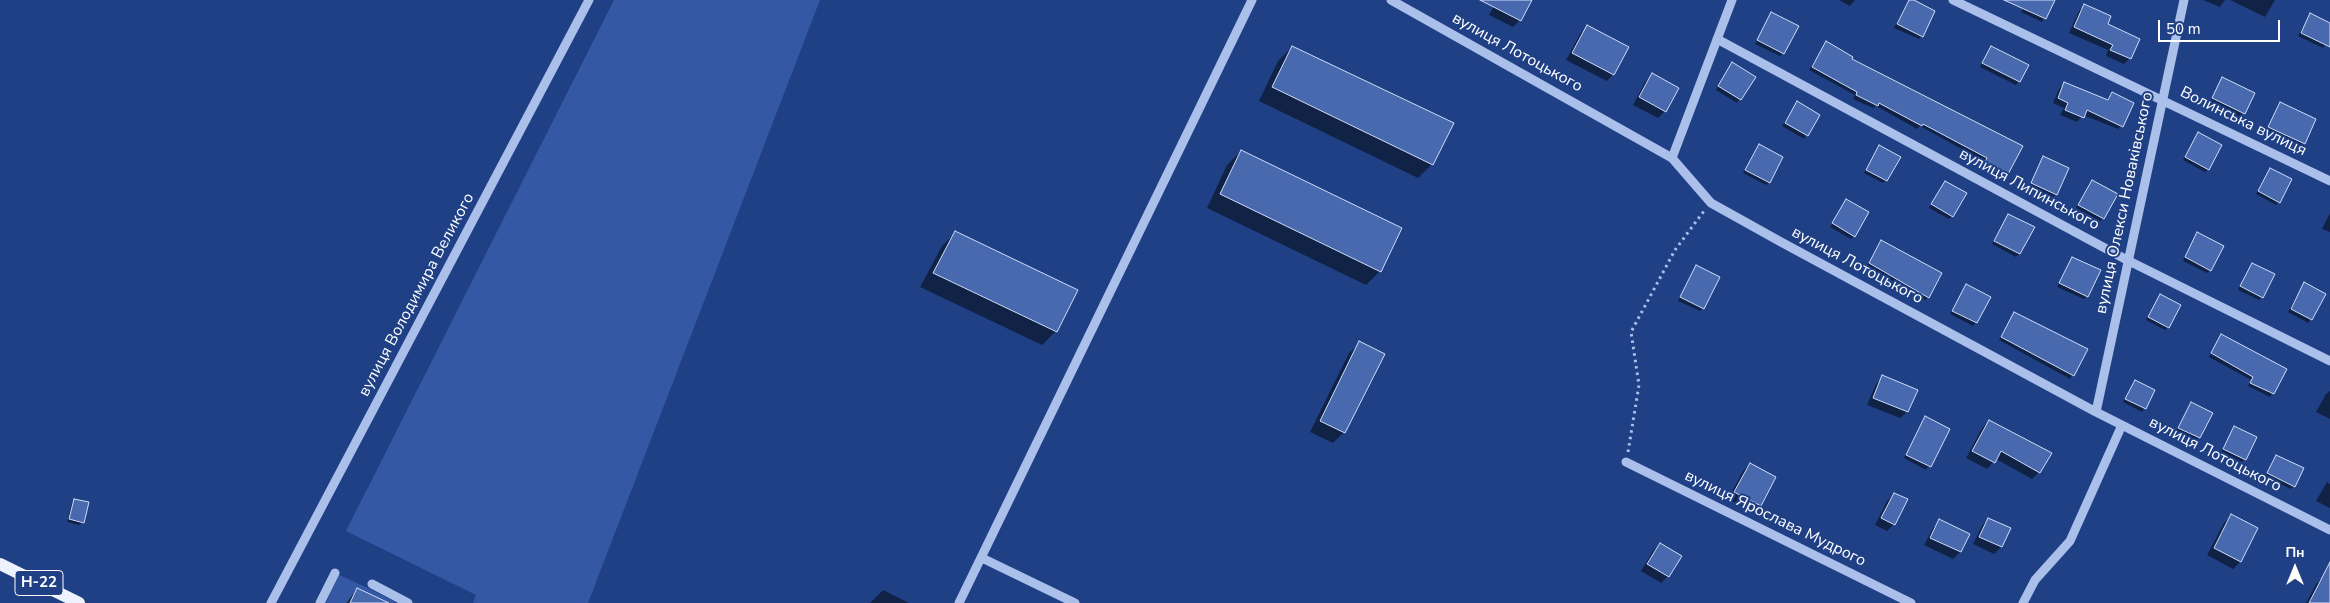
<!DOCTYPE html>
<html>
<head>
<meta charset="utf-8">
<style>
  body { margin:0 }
  #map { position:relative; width:2330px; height:603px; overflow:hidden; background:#204086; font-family:"Nunito Sans",sans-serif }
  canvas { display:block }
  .north { position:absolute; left:2270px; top:543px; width:50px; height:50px; -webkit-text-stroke:4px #204086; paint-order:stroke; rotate:0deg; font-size:14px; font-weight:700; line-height:20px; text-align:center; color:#fff }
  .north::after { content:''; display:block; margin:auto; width:18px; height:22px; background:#fff; clip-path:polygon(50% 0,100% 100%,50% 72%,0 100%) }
  .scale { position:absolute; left:2158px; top:20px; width:122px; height:22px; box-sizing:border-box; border:2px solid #fff; border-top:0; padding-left:6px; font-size:15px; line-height:18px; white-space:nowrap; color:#fff; -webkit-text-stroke:4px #204086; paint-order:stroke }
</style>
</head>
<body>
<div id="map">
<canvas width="2330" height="603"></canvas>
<div class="north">Пн</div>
<div class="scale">50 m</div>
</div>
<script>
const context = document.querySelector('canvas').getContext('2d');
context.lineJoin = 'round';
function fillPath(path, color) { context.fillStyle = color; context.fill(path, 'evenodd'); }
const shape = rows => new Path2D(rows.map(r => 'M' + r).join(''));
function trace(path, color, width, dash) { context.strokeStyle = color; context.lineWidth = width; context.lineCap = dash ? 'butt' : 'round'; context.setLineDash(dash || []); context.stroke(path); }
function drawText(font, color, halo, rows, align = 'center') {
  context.font = font + ' "Nunito Sans",sans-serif'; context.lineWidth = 4; context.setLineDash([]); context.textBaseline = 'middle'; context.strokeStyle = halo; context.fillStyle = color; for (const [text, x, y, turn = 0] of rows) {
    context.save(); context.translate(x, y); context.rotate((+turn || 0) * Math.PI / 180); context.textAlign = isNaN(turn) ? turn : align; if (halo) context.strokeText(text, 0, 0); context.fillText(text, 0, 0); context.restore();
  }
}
const green = shape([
  [614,0,820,0,588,603,473,603,476,595,346,531],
  [339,575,370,589,397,603,387,603,357,588,350,603,326,603]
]);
const shadow = shape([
  [1497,0,1530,0,1520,20,1513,27,1489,15],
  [1839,0,1855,0,1850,6],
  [1911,0,1922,36,1919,39,1894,28,1907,3],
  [2027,0,2054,0,2042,22,2021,12],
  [2203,0,2225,0,2220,7],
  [2230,0,2275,0,2265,17],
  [2084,6,2106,24,2139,39,2130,58,2124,64,2106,56,2108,50,2069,33,2079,11],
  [1772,14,1783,53,1780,56,1755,44],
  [2310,15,2330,24,2330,36,2323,48,2298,36],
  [1587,27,1613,74,1607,81,1566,60,1580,34],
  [1826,43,1850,59,2021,147,2005,177,2002,180,1981,169,1985,162,1920,126,1917,129,1876,106,1873,108,1853,99,1855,95,1809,70],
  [1292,47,1432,164,1418,178,1259,101,1278,61],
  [1991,47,2019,81,2016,85,1980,67],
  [1729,67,1754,78,1737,103,1716,90],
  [1652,75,1677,88,1665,111,1658,118,1633,105,1645,82],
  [2223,78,2254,93,2240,117,2210,102],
  [2064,84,2106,100,2112,94,2123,124,2118,129,2083,115,2077,122,2060,115,2064,108,2053,103,2059,89],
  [1797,103,1819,115,1804,139,1782,126],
  [2280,104,2304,143,2300,146,2266,130],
  [2198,134,2208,169,2205,172,2183,160],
  [1759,145,1769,182,1766,185,1743,173],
  [1879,146,1886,180,1883,183,1864,173],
  [1241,151,1380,271,1366,285,1207,208,1227,165],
  [2044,158,2056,194,2053,197,2029,187],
  [2270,169,2279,202,2276,205,2256,194],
  [2092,181,2103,218,2100,221,2076,208],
  [1945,183,1952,216,1949,219,1929,208],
  [1846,200,1854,236,1851,239,1830,227],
  [2330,213,2330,232,2322,229],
  [2009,215,2019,254,2016,257,1992,244],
  [956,232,1056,331,1042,345,920,287,942,246],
  [2198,234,2210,270,2207,273,2183,261],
  [1881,242,1928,297,1925,300,1867,266],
  [2072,258,2087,296,2084,299,2057,287],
  [2252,265,2262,297,2259,300,2238,290],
  [1696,267,1703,308,1700,311,1678,301],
  [1966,285,1976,322,1973,326,1950,314],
  [2302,287,2311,319,2308,323,2288,312],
  [2160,295,2168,327,2165,330,2146,320],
  [2015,313,2087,350,2070,379,1999,340],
  [2221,336,2285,370,2270,397,2248,386,2251,380,2209,357],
  [1360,343,1383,354,1344,432,1333,443,1310,432,1349,353],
  [1883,377,1907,412,1900,418,1867,405,1876,384],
  [2135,381,2154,391,2142,412,2123,402],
  [2330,391,2330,419,2316,412,2326,394],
  [2191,404,2211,414,2196,441,2176,431],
  [1926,418,1948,429,1926,470,1904,458],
  [1989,421,2039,472,2032,479,1996,459,1987,469,1966,458,1982,428],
  [2234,427,2245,459,2242,462,2221,452],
  [2276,457,2294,486,2291,489,2265,477],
  [1750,464,1775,477,1760,505,1753,512,1728,499,1743,471],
  [2327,482,2330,484,2330,508,2316,501],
  [1894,494,1894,524,1887,531,1875,525,1887,501],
  [75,500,83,522,79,525,67,522,72,503],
  [2231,516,2257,529,2240,562,2233,569,2207,555,2224,523],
  [1988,519,2009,529,2001,547,1994,554,1973,544,1982,526],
  [1940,521,1968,535,1960,552,1953,559,1924,545,1933,528],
  [1660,544,1668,576,1661,583,1641,571,1653,551],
  [2323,577,2330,581,2330,603,2306,603,2316,584],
  [357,589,385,603,346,603],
  [883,590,909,603,870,603]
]);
const building = shape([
  [1480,0,1532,0,1521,21,1480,0],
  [1909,0,1914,0,1935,11,1923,37,1897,24,1909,0],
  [2004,0,2055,0,2046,19,2004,0],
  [2084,4,2111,16,2108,24,2140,39,2131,59,2110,50,2113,45,2074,27,2084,4],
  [1771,12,1799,26,1784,54,1757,40,1771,12],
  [2310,13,2330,23,2330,47,2301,33,2310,13],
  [1587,25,1629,47,1614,75,1572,53,1587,25],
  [1826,41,1853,57,1852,59,2023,146,2006,178,1983,165,1987,158,1923,124,1922,126,1879,103,1878,106,1856,95,1857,92,1812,67,1826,41],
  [1292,46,1454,123,1433,165,1272,87,1292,46],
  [1991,46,2029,65,2020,82,1982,63,1991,46],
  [1732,62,1756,77,1741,100,1718,86,1732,62],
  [1652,73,1679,88,1666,112,1639,97,1652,73],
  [2222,77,2255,93,2245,114,2212,98,2222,77],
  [2064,82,2108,100,2112,92,2134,103,2123,127,2087,110,2084,118,2065,110,2068,103,2058,98,2064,82],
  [1797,101,1820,115,1808,136,1785,123,1797,101],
  [2280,102,2316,119,2305,144,2268,127,2280,102],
  [2198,132,2222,145,2209,170,2185,157,2198,132],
  [1759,144,1783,157,1770,183,1745,170,1759,144],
  [1879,145,1901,157,1887,181,1866,170,1879,145],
  [1241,150,1402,228,1381,272,1220,194,1241,150],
  [2043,156,2069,168,2057,195,2031,183,2043,156],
  [2270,168,2292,179,2280,203,2258,191,2270,168],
  [2092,180,2118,194,2104,219,2078,205,2092,180],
  [1945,181,1967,193,1953,217,1931,204,1945,181],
  [1846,199,1869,212,1855,237,1832,223,1846,199],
  [2008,214,2035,227,2020,254,1994,241,2008,214],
  [955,231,1078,290,1057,332,933,273,955,231],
  [2197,232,2224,246,2211,271,2185,257,2197,232],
  [1881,240,1942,273,1929,298,1869,263,1881,240],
  [2072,257,2101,270,2088,297,2059,283,2072,257],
  [2252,263,2275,274,2263,298,2240,286,2252,263],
  [1696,265,1720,277,1704,309,1680,297,1696,265],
  [2304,282,2326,294,2312,320,2291,309,2304,282],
  [1966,284,1991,297,1977,323,1952,311,1966,284],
  [2160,294,2181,305,2169,328,2148,317,2160,294],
  [2014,312,2088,349,2074,376,2001,337,2014,312],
  [2221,334,2287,369,2274,394,2250,383,2253,377,2211,353,2221,334],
  [1359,341,1385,354,1345,433,1320,421,1359,341],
  [1882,375,1918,390,1908,412,1873,398,1882,375],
  [2135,380,2155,390,2146,409,2125,399,2135,380],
  [2191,402,2213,413,2200,438,2178,428,2191,402],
  [1925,416,1950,429,1931,467,1906,455,1925,416],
  [1989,420,2052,453,2040,473,2001,451,1995,463,1972,451,1989,420],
  [2234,426,2257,437,2246,460,2223,449,2234,426],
  [2276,455,2304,468,2295,487,2267,473,2276,455],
  [1750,463,1776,477,1761,506,1734,492,1750,463],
  [1894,493,1908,499,1895,525,1881,518,1894,493],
  [74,499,89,502,84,523,69,519,74,499],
  [2231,514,2258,528,2241,562,2214,548,2231,514],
  [1988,518,2011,528,2002,547,1979,537,1988,518],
  [1939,519,1970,534,1961,552,1930,538,1939,519],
  [1660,543,1682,556,1669,577,1647,564,1660,543],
  [2330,562,2330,603,2309,603,2330,562],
  [357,588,389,603,350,603,357,588]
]);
const path = shape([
  [1628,452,1639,385,1631,332,1675,250,1704,211]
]);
const minor = shape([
  [1391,0,1672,158,1711,203,1781,242,2096,412,2330,530],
  [1953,0,2330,181],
  [1717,39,2127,260,2330,361],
  [1672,158,1732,0],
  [2096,412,2184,0],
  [1626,462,1911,603],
  [982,558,1075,603],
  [372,584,408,603],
  [271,603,589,0],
  [320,603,335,573],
  [959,603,1252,0],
  [2023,603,2035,580,2070,541,2122,425]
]);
const major = shape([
  [0,564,79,603]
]);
const shields = [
  [39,583,48]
];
const shieldNames = [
  ["Н-22",39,583]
];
const streetNames = [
  ["вулиця Лотоцького",1517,53,29],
  ["Волинська вулиця",2243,122,26],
  ["вулиця Липинського",2029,190,28],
  ["вулиця Олекси Новаківського",2125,203,-78],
  ["вулиця Лотоцького",1857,266,28],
  ["вулиця Володимира Великого",417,295,-62],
  ["вулиця Лотоцького",2215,455,27],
  ["вулиця Ярослава Мудрого",1775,519,26]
];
fillPath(green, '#3458a4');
fillPath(shadow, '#0007');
fillPath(building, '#4969af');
trace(building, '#cedcf7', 1);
trace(path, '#aabfea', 3, [2.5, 4]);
trace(minor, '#aabfea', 9);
trace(major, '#eef2fe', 12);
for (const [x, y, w] of shields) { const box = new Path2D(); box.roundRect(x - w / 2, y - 12.5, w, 25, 4); context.fillStyle = '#204086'; context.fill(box); trace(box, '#fff', 1); }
drawText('bold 15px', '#fff', null, shieldNames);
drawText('16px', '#fff', '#204086', streetNames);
</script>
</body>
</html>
